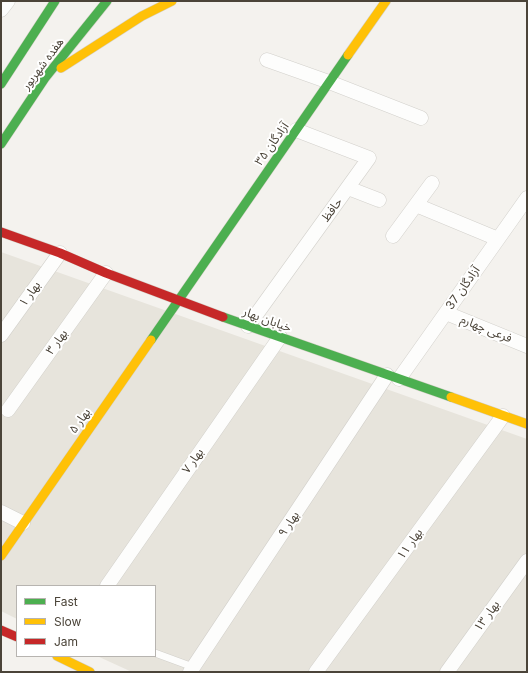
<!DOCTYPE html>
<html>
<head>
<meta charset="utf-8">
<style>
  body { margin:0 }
  #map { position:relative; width:528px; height:673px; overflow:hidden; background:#f4f2ee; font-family:Inter,sans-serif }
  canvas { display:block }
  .frame { position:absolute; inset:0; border:2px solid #4b4439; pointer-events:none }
  .legend { position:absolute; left:16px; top:585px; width:140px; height:72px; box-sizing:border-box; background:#fff; border:1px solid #b7b4b0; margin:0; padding:5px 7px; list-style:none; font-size:12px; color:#4b4439 }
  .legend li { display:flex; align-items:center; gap:8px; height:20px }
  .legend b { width:20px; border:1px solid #b7b4b0 }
</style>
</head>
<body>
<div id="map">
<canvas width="528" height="673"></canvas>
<div class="frame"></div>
<ul class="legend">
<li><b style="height:5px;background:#4caf50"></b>Fast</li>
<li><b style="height:5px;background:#ffc107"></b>Slow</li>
<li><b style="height:5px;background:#c62828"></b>Jam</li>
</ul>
</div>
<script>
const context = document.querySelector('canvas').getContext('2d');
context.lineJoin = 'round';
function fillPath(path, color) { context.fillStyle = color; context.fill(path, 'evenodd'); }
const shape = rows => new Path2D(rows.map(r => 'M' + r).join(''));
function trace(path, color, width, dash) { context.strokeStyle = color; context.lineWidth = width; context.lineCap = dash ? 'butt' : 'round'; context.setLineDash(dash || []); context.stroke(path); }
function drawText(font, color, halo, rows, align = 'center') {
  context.font = font + ' Inter,"Noto Sans Arabic",sans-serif'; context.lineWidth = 4; context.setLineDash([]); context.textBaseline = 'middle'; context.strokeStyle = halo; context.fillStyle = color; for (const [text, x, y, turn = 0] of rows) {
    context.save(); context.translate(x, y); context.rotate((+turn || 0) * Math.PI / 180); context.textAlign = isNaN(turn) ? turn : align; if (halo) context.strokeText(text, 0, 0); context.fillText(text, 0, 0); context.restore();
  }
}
const residential = shape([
  [1,252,527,439,527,672,132,672,97,656,155,656,155,586,17,586,17,619,1,611]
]);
const lane = shape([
  [155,653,193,667]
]);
const street = shape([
  [1,10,8,1],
  [267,60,329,82,421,118],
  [348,188,379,200],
  [416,205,498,239],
  [393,236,432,183],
  [446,313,527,346],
  [248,326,369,158,296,130],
  [1,335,60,253],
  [399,379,527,198],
  [8,410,106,273],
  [1,512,23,523],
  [107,586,280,337],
  [190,672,387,375],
  [316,672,503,416],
  [447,672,527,561]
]);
const fast = shape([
  [1,84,55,1],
  [1,144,45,78,107,1],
  [223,317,451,397],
  [151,340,348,55]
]);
const slow = shape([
  [348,55,386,1],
  [61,68,142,16,172,1],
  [451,397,527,424],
  [1,556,151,340],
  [57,656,90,672]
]);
const jam = shape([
  [1,232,60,253,106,273,223,317],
  [1,630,17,637]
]);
const streetNames = [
  ["هفده شهریور",43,64,-53],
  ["آزادگان ۳۵",272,144,-55],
  ["حافظ",332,210,-54],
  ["آزادگان 37",463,288,-55],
  ["بهار ۱",30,294,-55],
  ["خیابان بهار",267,320,20],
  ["فرعی چهارم",486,329,22],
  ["بهار ۳",57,342,-54],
  ["بهار ۵",80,421,-55],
  ["بهار ۷",193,461,-55],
  ["بهار ۹",289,524,-56],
  ["بهار ۱۱",410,544,-54],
  ["بهار ۱۳",487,616,-54]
];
fillPath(residential, '#e7e4dc');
trace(lane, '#d2d0cb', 8);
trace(street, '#d2d0cb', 15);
trace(fast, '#d3cfc5', 10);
trace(slow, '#d3cfc5', 10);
trace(jam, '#d3cfc5', 10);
trace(lane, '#fdfdfc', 7);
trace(street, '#fdfdfc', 14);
trace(fast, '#4caf50', 9);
trace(slow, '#ffc107', 9);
trace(jam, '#c62828', 9);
drawText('12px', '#4b4439', '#fff', streetNames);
</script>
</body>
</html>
